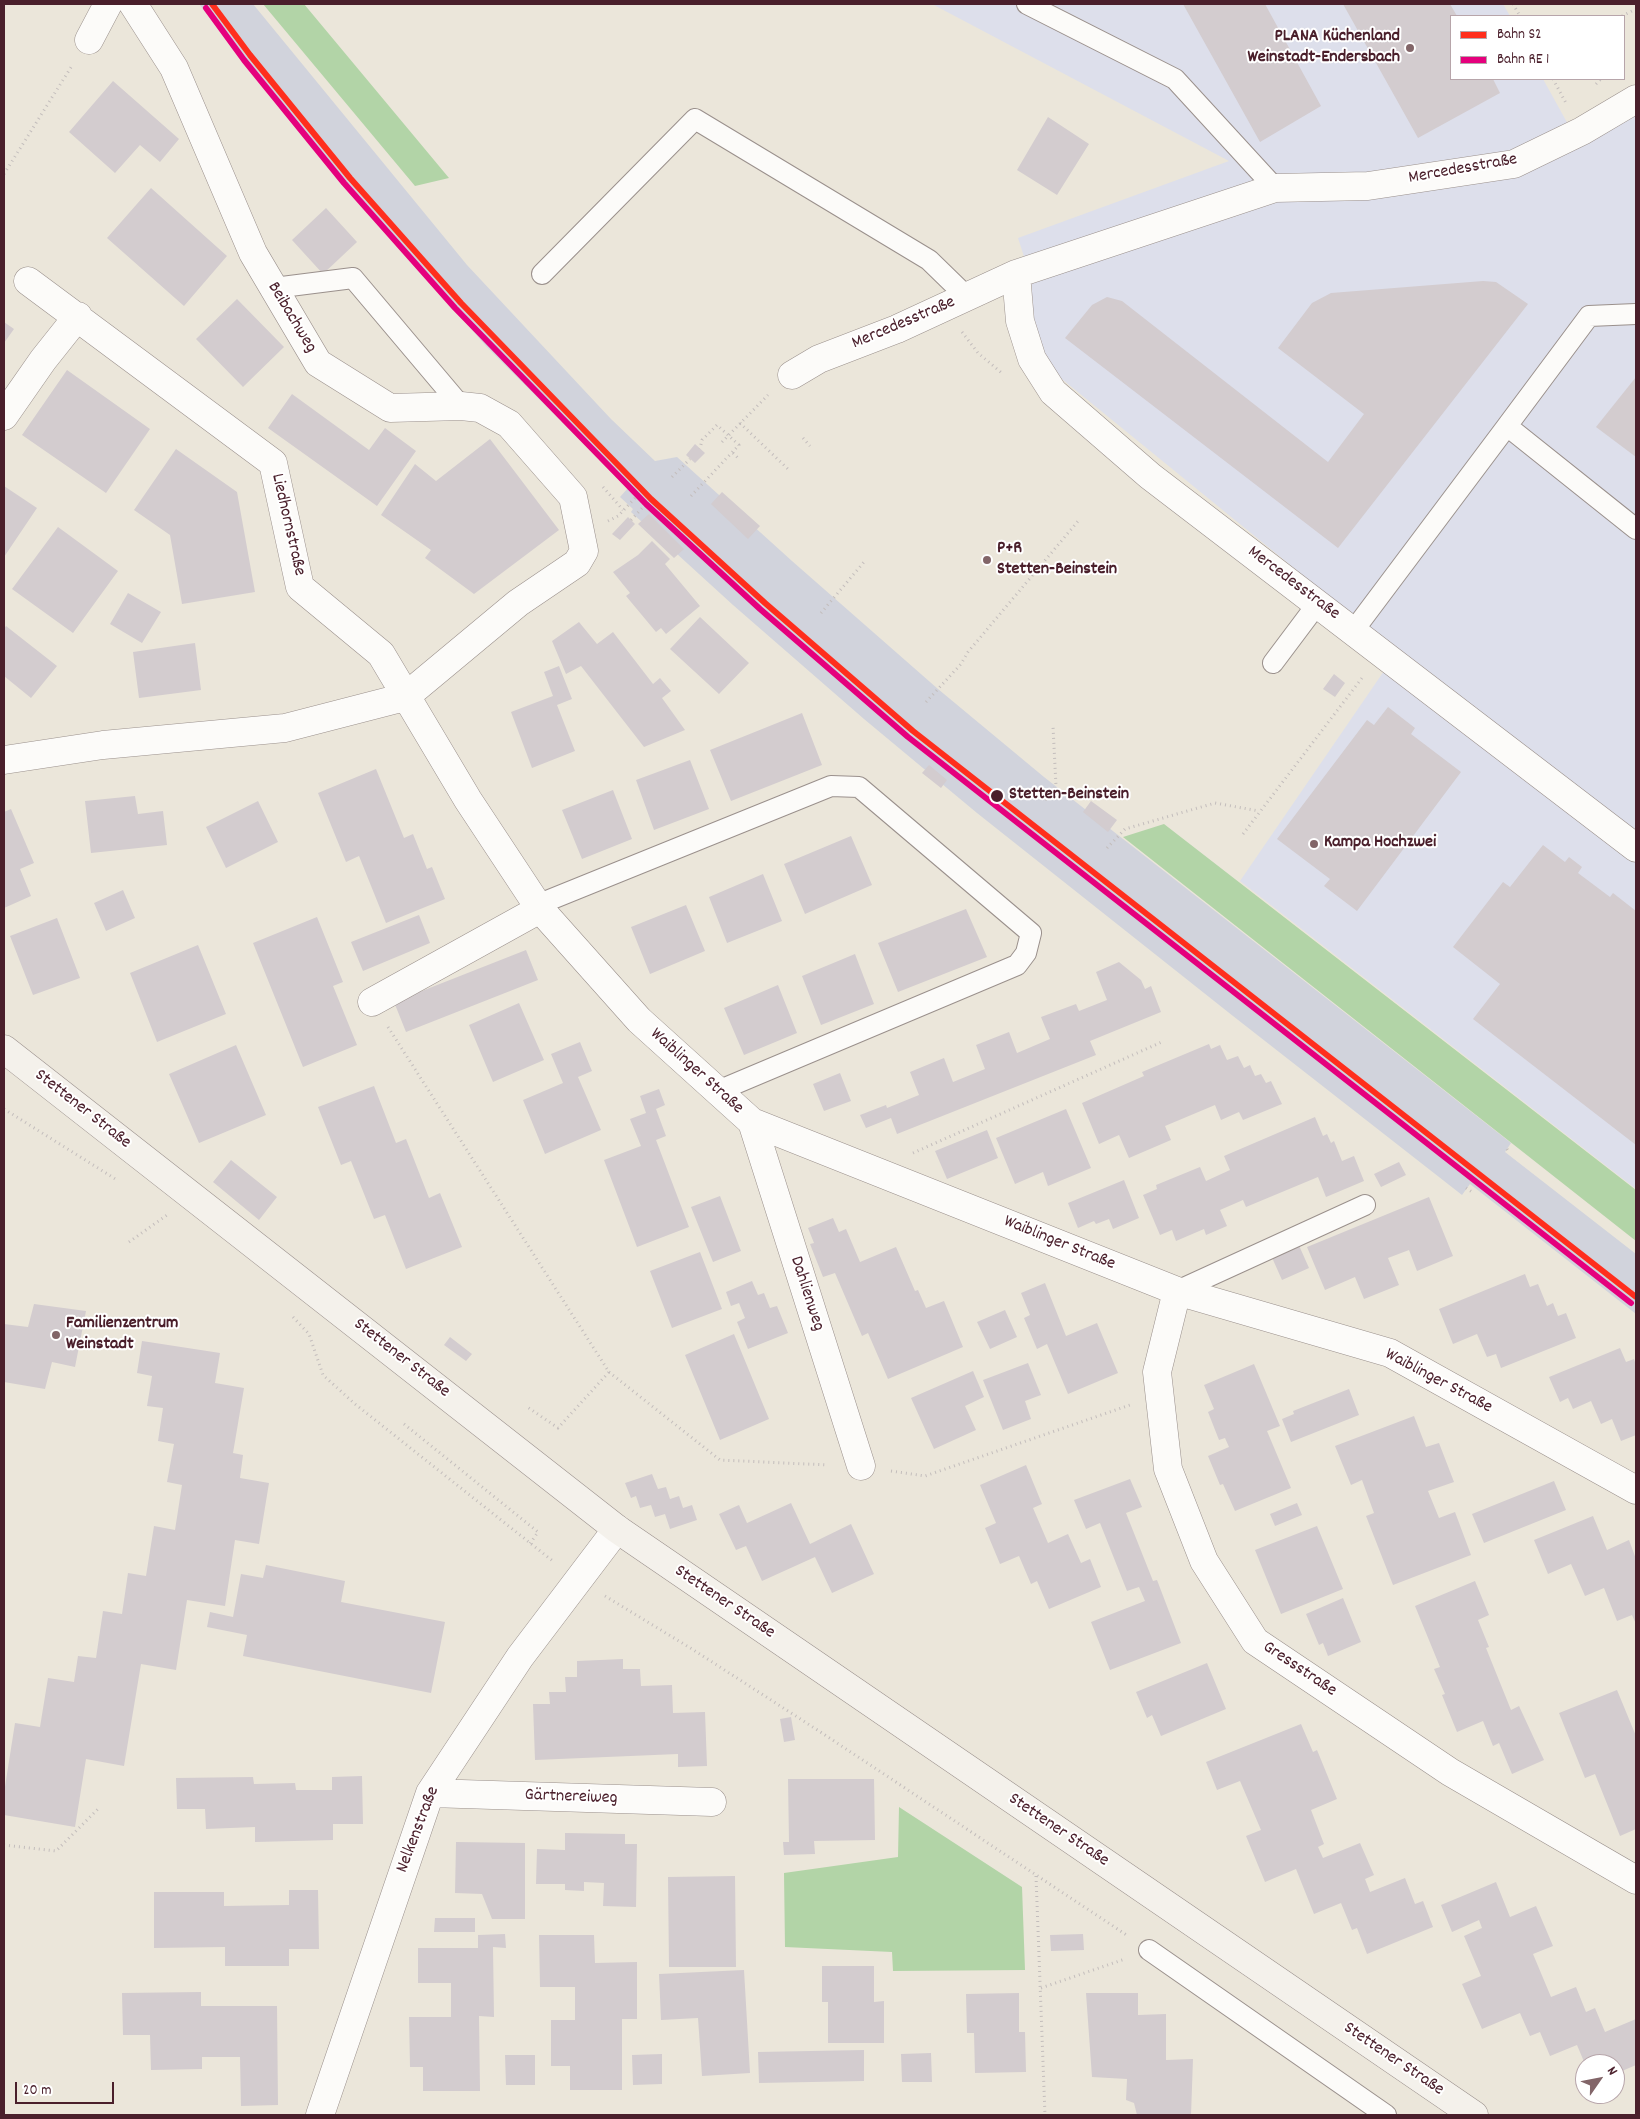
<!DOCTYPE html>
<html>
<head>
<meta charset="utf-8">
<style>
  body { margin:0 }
  #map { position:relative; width:1640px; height:2119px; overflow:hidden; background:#ebe6da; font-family:Dekko,sans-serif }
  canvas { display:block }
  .frame { position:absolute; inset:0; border:5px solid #4a1f2b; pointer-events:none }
  .legend { position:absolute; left:1450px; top:15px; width:175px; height:65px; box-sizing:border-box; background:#fff; border:1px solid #b7a5aa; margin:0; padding:6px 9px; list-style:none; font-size:15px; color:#4a1f2b }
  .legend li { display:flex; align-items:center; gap:10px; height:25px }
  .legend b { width:25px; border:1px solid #b7a5aa }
  .north { position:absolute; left:1575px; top:2054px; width:50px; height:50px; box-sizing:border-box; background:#fff; border:1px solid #b7a5aa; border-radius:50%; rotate:57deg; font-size:14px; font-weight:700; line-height:20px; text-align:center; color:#4a1f2b }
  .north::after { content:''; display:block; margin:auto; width:18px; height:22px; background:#826568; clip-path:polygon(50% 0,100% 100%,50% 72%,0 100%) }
  .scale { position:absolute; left:15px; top:2082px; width:99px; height:22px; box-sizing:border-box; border:2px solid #4a1f2b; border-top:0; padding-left:6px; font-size:15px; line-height:18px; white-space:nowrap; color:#4a1f2b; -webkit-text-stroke:4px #fff; paint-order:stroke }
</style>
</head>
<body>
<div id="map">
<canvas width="1640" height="2119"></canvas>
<div class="frame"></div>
<ul class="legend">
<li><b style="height:6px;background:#ff2e1d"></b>Bahn S2</li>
<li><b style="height:6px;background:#e5007d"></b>Bahn RE 1</li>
</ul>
<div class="north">N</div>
<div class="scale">20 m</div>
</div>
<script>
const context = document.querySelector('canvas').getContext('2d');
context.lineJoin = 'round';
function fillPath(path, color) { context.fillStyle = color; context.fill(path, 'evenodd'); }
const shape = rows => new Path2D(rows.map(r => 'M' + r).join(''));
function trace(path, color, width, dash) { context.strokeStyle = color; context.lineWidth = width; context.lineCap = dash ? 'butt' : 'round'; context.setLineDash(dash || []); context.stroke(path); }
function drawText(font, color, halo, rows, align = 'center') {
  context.font = font + ' Dekko,sans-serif'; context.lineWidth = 4; context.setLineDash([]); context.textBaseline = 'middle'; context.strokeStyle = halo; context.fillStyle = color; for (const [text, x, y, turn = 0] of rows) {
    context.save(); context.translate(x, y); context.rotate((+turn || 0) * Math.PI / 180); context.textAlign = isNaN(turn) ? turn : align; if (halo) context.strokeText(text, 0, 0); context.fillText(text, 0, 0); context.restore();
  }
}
const built = shape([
  [932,4,1503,4,1510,16,1451,16,1451,79,1543,79,1569,126,1636,98,1636,1189,1240,881,1397,652,1036,358,1031,278,1018,238,1229,161]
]);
const industrial = shape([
  [199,4,253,4,467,265,611,419,655,461,677,457,792,561,938,689,1044,777,1511,1143,1505,1152,1636,1254,1636,1314,1470,1184,1462,1195,1233,1016,977,813,864,719,733,605,631,512,633,509,620,497,628,488,486,346,297,129]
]);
const green = shape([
  [263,4,304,4,449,178,415,186],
  [1164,824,1636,1190,1636,1241,1123,837],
  [899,1807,1022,1887,1025,1970,893,1971,892,1952,785,1947,784,1873,898,1857]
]);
const building = shape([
  [1183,4,1265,4,1321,106,1260,142],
  [1343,4,1450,4,1457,16,1451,16,1451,79,1493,79,1500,93,1418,138],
  [113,81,179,139,160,162,140,145,115,173,69,132],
  [1048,117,1089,144,1057,195,1017,170],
  [151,188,227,256,184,306,107,238],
  [326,208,357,242,323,274,292,240],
  [1483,281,1496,282,1528,304,1338,548,1065,338,1092,305,1107,297,1122,301,1328,462,1364,414,1278,348,1312,303,1331,293],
  [237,299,284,347,243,387,196,339],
  [4,322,14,329,4,343],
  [67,370,150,429,106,493,22,435],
  [1636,377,1636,457,1596,427],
  [292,394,369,450,385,428,416,451,377,506,268,428],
  [490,439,559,530,474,594,425,558,431,550,381,515,415,464,436,481],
  [695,444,705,453,695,463,686,455],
  [176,449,237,492,255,592,182,604,170,535,134,510],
  [4,486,37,508,4,557],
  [722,492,760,526,748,539,711,504],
  [649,514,684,549,674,558,638,524],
  [628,517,635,524,620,540,612,534],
  [58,527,118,571,73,633,12,589],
  [652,541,670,559,665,564,700,606,666,634,661,628,656,632,626,596,630,593,613,572,638,555],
  [128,593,161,612,142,643,110,624],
  [700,617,749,663,719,694,670,649],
  [579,622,597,644,613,632,653,684,660,678,671,691,662,698,685,730,644,747,581,666,566,674,552,641],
  [6,626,57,666,31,698,4,676,4,629],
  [195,643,201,690,139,698,133,652],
  [559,666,572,699,557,705,575,751,532,768,511,712,553,696,544,672],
  [1334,674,1345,683,1335,697,1323,689],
  [1388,707,1415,728,1411,734,1461,772,1357,911,1324,886,1330,879,1277,839,1367,720,1374,725],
  [802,713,822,765,731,801,710,750],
  [690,760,709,809,654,830,636,780],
  [929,765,947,780,941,788,922,773],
  [376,769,404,838,413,834,427,869,432,867,445,899,386,923,359,856,346,862,318,793],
  [613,790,632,839,582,859,562,810],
  [135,796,138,814,163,811,167,845,91,853,85,801],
  [258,801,278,842,226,868,206,827],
  [1091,801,1117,820,1108,832,1083,812],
  [11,809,34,863,20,869,31,896,4,908,4,812],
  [851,836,872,885,805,914,784,864],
  [1543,845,1565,862,1569,857,1582,867,1578,873,1610,897,1613,893,1636,911,1636,1145,1473,1019,1500,984,1453,947,1503,882,1510,887],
  [763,874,782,921,727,943,709,897],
  [123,890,135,918,106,931,94,903],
  [686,905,705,951,650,974,631,927],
  [966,909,987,957,898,992,878,943],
  [419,915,430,943,363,971,351,942],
  [317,917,343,982,333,986,357,1045,303,1067,253,943],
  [57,918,80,978,33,995,10,936],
  [198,945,226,1014,157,1042,130,973],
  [526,950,538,980,406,1032,394,1002],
  [855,954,874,1004,821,1025,802,976],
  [1119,962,1141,980,1145,989,1151,986,1161,1012,1090,1041,1096,1055,897,1134,891,1118,866,1128,860,1115,886,1105,887,1108,919,1095,910,1072,944,1058,953,1082,985,1069,976,1045,1009,1032,1017,1053,1050,1039,1041,1017,1076,1004,1079,1011,1107,1000,1096,972],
  [778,985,797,1033,744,1055,724,1008],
  [519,1003,544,1060,493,1082,469,1025],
  [580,1042,592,1071,578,1077,601,1130,545,1154,523,1100,563,1083,551,1054],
  [1209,1044,1211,1049,1220,1045,1227,1060,1238,1056,1244,1068,1250,1065,1255,1076,1261,1074,1266,1083,1271,1081,1282,1104,1243,1120,1239,1112,1221,1120,1215,1105,1165,1126,1171,1140,1129,1158,1119,1135,1099,1144,1082,1103,1144,1076,1142,1072],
  [236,1045,266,1115,199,1143,169,1074],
  [840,1073,851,1101,824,1111,813,1084],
  [374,1086,396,1143,406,1139,429,1198,440,1193,462,1247,406,1269,385,1215,374,1219,351,1161,341,1165,318,1107],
  [659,1089,665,1105,656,1109,666,1136,656,1140,689,1227,637,1247,604,1160,641,1146,630,1119,646,1113,640,1096],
  [1066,1109,1091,1168,1048,1186,1043,1172,1015,1184,996,1138],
  [1315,1117,1323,1136,1327,1134,1331,1143,1334,1141,1342,1161,1354,1156,1364,1181,1326,1197,1318,1177,1246,1207,1243,1200,1220,1210,1227,1226,1206,1235,1204,1229,1176,1241,1172,1230,1160,1235,1143,1195,1157,1189,1156,1185,1200,1167,1206,1181,1230,1170,1224,1156],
  [987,1130,998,1158,947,1179,935,1151],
  [231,1160,277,1197,259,1220,213,1182],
  [1399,1162,1406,1175,1381,1187,1374,1174],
  [1124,1180,1139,1218,1113,1229,1109,1219,1096,1224,1094,1221,1078,1228,1068,1203],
  [720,1196,741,1251,713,1262,691,1207],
  [1429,1197,1453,1256,1417,1271,1409,1250,1388,1258,1399,1285,1364,1299,1355,1277,1325,1290,1307,1247],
  [833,1218,839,1232,846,1229,860,1262,896,1247,915,1291,918,1290,926,1308,944,1301,963,1347,888,1379,868,1333,862,1336,835,1273,823,1277,810,1244,814,1243,808,1228],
  [1297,1241,1309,1268,1282,1280,1270,1253],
  [700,1252,722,1309,672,1328,650,1271],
  [1525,1274,1530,1287,1538,1284,1547,1306,1553,1303,1558,1316,1566,1313,1576,1338,1501,1368,1496,1354,1487,1357,1477,1334,1453,1344,1439,1309],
  [752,1281,758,1295,764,1293,770,1308,777,1306,788,1333,748,1349,737,1322,745,1318,739,1303,731,1306,726,1292],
  [1045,1283,1066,1336,1097,1323,1118,1373,1068,1394,1047,1344,1037,1349,1024,1318,1030,1315,1021,1293],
  [34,1304,86,1311,75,1367,52,1362,45,1389,4,1382,4,1324,28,1327],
  [1005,1310,1017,1337,990,1349,977,1322],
  [734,1334,769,1419,720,1440,685,1355],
  [450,1337,472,1354,466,1361,444,1345],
  [142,1341,220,1353,215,1383,244,1388,233,1453,243,1455,240,1478,269,1483,259,1544,235,1540,225,1606,187,1600,176,1670,141,1664,124,1766,86,1759,75,1827,4,1815,4,1793,15,1723,40,1727,48,1678,74,1682,78,1656,96,1658,103,1611,122,1614,128,1573,146,1576,154,1526,175,1530,182,1485,167,1482,174,1444,158,1441,163,1408,147,1406,152,1376,137,1373],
  [1620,1348,1626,1362,1634,1359,1636,1365,1636,1435,1621,1441,1612,1419,1601,1424,1591,1401,1573,1409,1568,1398,1560,1402,1549,1377],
  [1028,1363,1041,1395,1025,1401,1031,1419,1003,1430,983,1380],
  [1254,1364,1280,1426,1267,1431,1291,1488,1235,1511,1223,1484,1220,1485,1208,1456,1229,1447,1225,1438,1219,1440,1208,1412,1214,1409,1204,1385],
  [973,1371,984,1397,965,1406,976,1430,934,1449,911,1398],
  [1349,1389,1359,1415,1291,1442,1282,1419,1294,1414,1293,1411],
  [1414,1416,1426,1447,1439,1443,1454,1482,1428,1491,1439,1518,1455,1512,1471,1555,1393,1585,1366,1516,1374,1513,1362,1480,1351,1485,1335,1446],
  [1026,1465,1042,1504,1033,1508,1048,1543,1068,1534,1081,1563,1090,1559,1101,1587,1049,1609,1037,1581,1031,1584,1019,1556,1000,1564,985,1528,996,1523,980,1485],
  [652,1474,658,1489,666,1487,670,1499,679,1496,683,1508,692,1505,697,1520,670,1529,665,1514,655,1517,651,1505,640,1508,636,1496,631,1498,625,1483],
  [1130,1479,1142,1507,1126,1513,1153,1581,1157,1580,1181,1643,1110,1670,1091,1622,1145,1601,1139,1587,1127,1591,1100,1523,1086,1529,1074,1500],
  [1554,1481,1566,1510,1484,1543,1472,1514],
  [791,1503,810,1544,851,1524,874,1574,832,1593,815,1557,762,1581,746,1546,736,1550,719,1514,739,1505,747,1523],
  [1297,1503,1302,1515,1275,1526,1270,1514],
  [1593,1516,1607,1550,1629,1540,1636,1559,1636,1624,1632,1615,1617,1621,1604,1588,1585,1596,1571,1564,1548,1574,1534,1540],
  [1317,1526,1343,1589,1281,1614,1255,1550],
  [266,1565,345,1581,341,1602,445,1622,431,1693,243,1656,247,1635,207,1627,210,1612,233,1617,241,1574,263,1578],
  [1475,1581,1489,1615,1478,1620,1489,1647,1486,1648,1511,1710,1519,1706,1544,1760,1512,1774,1499,1743,1493,1746,1483,1721,1457,1732,1442,1695,1445,1694,1434,1669,1440,1667,1415,1606],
  [1343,1598,1361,1642,1328,1656,1323,1643,1319,1645,1306,1614],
  [623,1659,623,1669,640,1669,641,1686,672,1685,673,1713,705,1712,707,1766,678,1767,678,1754,535,1760,533,1704,550,1704,549,1692,566,1692,565,1677,577,1677,577,1661],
  [1207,1663,1226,1709,1161,1736,1152,1715,1147,1718,1136,1692],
  [1617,1690,1636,1736,1636,1829,1620,1836,1595,1774,1585,1778,1559,1713],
  [791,1717,795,1740,784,1742,780,1719],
  [1301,1724,1313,1752,1317,1750,1337,1799,1311,1810,1324,1844,1318,1847,1323,1858,1360,1843,1374,1875,1365,1879,1370,1892,1405,1878,1415,1904,1423,1901,1433,1927,1367,1954,1357,1928,1352,1930,1341,1903,1314,1914,1296,1869,1265,1882,1246,1836,1261,1830,1240,1781,1217,1790,1206,1762],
  [362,1776,363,1824,333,1824,333,1840,255,1842,255,1827,206,1829,205,1809,177,1809,176,1778,253,1777,254,1784,295,1783,296,1790,332,1790,332,1777],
  [788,1779,874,1779,875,1840,814,1841,815,1854,784,1855,783,1842,789,1842],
  [565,1833,625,1834,625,1844,637,1844,636,1907,603,1906,604,1883,584,1882,584,1891,565,1890,565,1884,536,1884,537,1849,565,1850],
  [456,1842,525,1843,525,1919,492,1919,482,1894,455,1893],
  [735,1876,736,1967,669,1967,668,1877],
  [1496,1882,1510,1917,1536,1906,1553,1946,1533,1954,1551,1997,1576,1987,1586,2012,1595,2008,1605,2032,1636,2019,1636,2065,1615,2074,1615,2064,1585,2064,1577,2045,1550,2056,1540,2032,1530,2036,1520,2013,1482,2029,1462,1984,1481,1976,1464,1936,1482,1928,1479,1920,1452,1932,1441,1905],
  [289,1890,318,1890,319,1949,289,1949,289,1966,225,1966,225,1947,154,1948,154,1892,224,1892,224,1906,289,1905],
  [435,1918,475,1918,475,1932,434,1932],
  [505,1934,506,1948,493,1947,494,2017,479,2016,480,2091,423,2091,423,2067,410,2067,409,2017,451,2017,451,1983,418,1983,418,1948,478,1948,478,1935],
  [1083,1934,1084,1950,1051,1951,1050,1935],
  [539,1935,594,1935,595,1963,637,1962,637,2019,622,2019,622,2090,570,2090,570,2066,551,2066,551,2020,575,2020,575,1987,540,1987],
  [822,1966,874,1966,874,2002,884,2001,884,2043,828,2043,828,2002,822,2002],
  [744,1970,750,2073,702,2076,698,2018,661,2020,659,1974],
  [201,1992,201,2006,277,2006,278,2105,241,2106,240,2057,202,2057,202,2069,151,2070,150,2035,123,2035,122,1993],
  [1019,1993,1019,2032,1025,2032,1026,2072,975,2073,974,2033,967,2033,966,1994],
  [1086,1993,1138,1993,1138,2015,1166,2014,1166,2060,1193,2059,1191,2115,1137,2115,1134,2103,1126,2100,1127,2079,1092,2077],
  [864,2050,864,2081,759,2083,758,2052],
  [931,2053,932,2082,902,2082,901,2054],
  [662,2054,662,2084,633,2085,632,2055],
  [505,2055,535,2055,535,2085,506,2085]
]);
const path = shape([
  [1513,4,1520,16],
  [1622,16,1636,9],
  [1553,79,1567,105],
  [1596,84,1601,79],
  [4,174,73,64],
  [962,332,978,353,1003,374],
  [740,423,790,471],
  [803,438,810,446],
  [722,442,768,395],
  [733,453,739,459],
  [672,477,690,459],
  [603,487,623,510],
  [691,496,739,445,717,425,702,440,700,449],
  [631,520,646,504],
  [608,521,618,516,637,496],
  [821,613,864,562],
  [926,702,961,664,968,652,1079,520],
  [1045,800,1056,786,1053,726],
  [1243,834,1362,678],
  [1107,848,1125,829,1215,803,1259,811],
  [388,1027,609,1372,558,1428,526,1406],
  [4,1109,117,1180],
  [1507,1149,1509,1152],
  [913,1153,1164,1041],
  [1466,1188,1472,1192],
  [129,1242,167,1215],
  [293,1317,309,1334,323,1375,355,1404,554,1562],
  [609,1372,720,1460,828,1465],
  [404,1424,538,1532,529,1545],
  [891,1471,925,1476,1130,1405],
  [605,1596,692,1649,819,1731,1128,1936],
  [4,1845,56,1851,99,1808],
  [1036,1876,1045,2115],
  [1041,1988,1125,1959]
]);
const lane = shape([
  [1027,4,1175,79,1275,188],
  [542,274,695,119,929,260,967,297],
  [274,288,353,278,461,406],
  [1507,426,1589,316,1636,314],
  [1354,630,1507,426,1636,529],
  [1273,663,1318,603],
  [537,905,831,786,859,787,1031,933,1026,953,1017,965,718,1091],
  [1177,1291,1365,1205],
  [1149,1950,1386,2115]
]);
const street = shape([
  [89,40,108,4],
  [1016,274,1020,321,1032,359,1053,392,1150,476,1636,848],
  [28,281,273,463,300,587,381,654,468,800,540,909,639,1020,752,1122,1177,1291,1390,1353,1636,1490],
  [792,375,819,359,897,329,1016,274,1275,188,1368,186,1514,164,1582,131,1636,99],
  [4,416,43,360,78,316],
  [4,760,103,745,285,728,405,697,518,603,577,563,584,551,573,497,509,424,480,408,461,406,390,408,318,363,253,253,174,68,133,4],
  [372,1002,540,909],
  [752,1122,861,1466],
  [1177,1291,1157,1372,1168,1469,1204,1561,1255,1641,1450,1772,1636,1880],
  [430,1793,712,1802],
  [320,2115,430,1793,520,1657,617,1529]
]);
const secondary = shape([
  [4,1049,617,1529,1474,2115]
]);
const rail1 = shape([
  [212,4,250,55,350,178,461,303,651,499,765,603,913,731,1636,1297]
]);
const rail2 = shape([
  [206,8,244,60,344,183,455,308,646,504,760,609,908,737,1631,1303]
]);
const markers = [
  [1410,48,5,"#826568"],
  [987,560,5,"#826568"],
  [997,796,7,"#4a1f2b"],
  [1314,844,5,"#826568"],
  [56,1335,5,"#826568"]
];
const poiNames = [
  ["PLANA Küchenland",1400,38,"right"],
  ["Weinstadt-Endersbach",1400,59,"right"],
  ["P+R",997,550],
  ["Stetten-Beinstein",997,571],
  ["Kampa Hochzwei",1324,844],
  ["Familienzentrum",66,1325],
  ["Weinstadt",66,1346]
];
const streetNames = [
  ["Mercedesstraße",1463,170,-10],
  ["Beibachweg",291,318,59],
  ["Mercedesstraße",904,324,-23],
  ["Liedhornstraße",287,525,77],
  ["Mercedesstraße",1293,584,37],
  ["Waiblinger Straße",696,1072,42],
  ["Stettener Straße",82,1110,38],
  ["Waiblinger Straße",1059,1244,22],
  ["Dahlienweg",806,1294,72],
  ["Stettener Straße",401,1359,38],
  ["Waiblinger Straße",1438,1382,28],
  ["Stettener Straße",724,1603,34],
  ["Gressstraße",1299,1670,34],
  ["Gärtnereiweg",571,1798,2],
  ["Nelkenstraße",419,1830,-69],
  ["Stettener Straße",1058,1831,34],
  ["Stettener Straße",1393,2060,34]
];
const stopNames = [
  ["Stetten-Beinstein",1009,796]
];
fillPath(built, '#dddfeb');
fillPath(industrial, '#d1d3dc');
fillPath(green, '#b2d4a7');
fillPath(building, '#d3cccf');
trace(lane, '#9a908c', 22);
trace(street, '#9a908c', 29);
trace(secondary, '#9a908c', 29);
trace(path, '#c3bdbc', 3, [1, 4]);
trace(lane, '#fcfbf9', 20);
trace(street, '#fcfbf9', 28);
trace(secondary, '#f4f1eb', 28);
trace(rail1, '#ff2e1d', 6);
trace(rail2, '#e5007d', 6);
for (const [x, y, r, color] of markers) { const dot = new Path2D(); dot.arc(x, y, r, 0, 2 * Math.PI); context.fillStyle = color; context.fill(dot); trace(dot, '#fff', 2); }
drawText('bold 18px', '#4a1f2b', '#fff', poiNames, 'left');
drawText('18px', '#4a1f2b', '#fff', streetNames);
drawText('bold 18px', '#4a1f2b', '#fff', stopNames, 'left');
</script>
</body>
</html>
